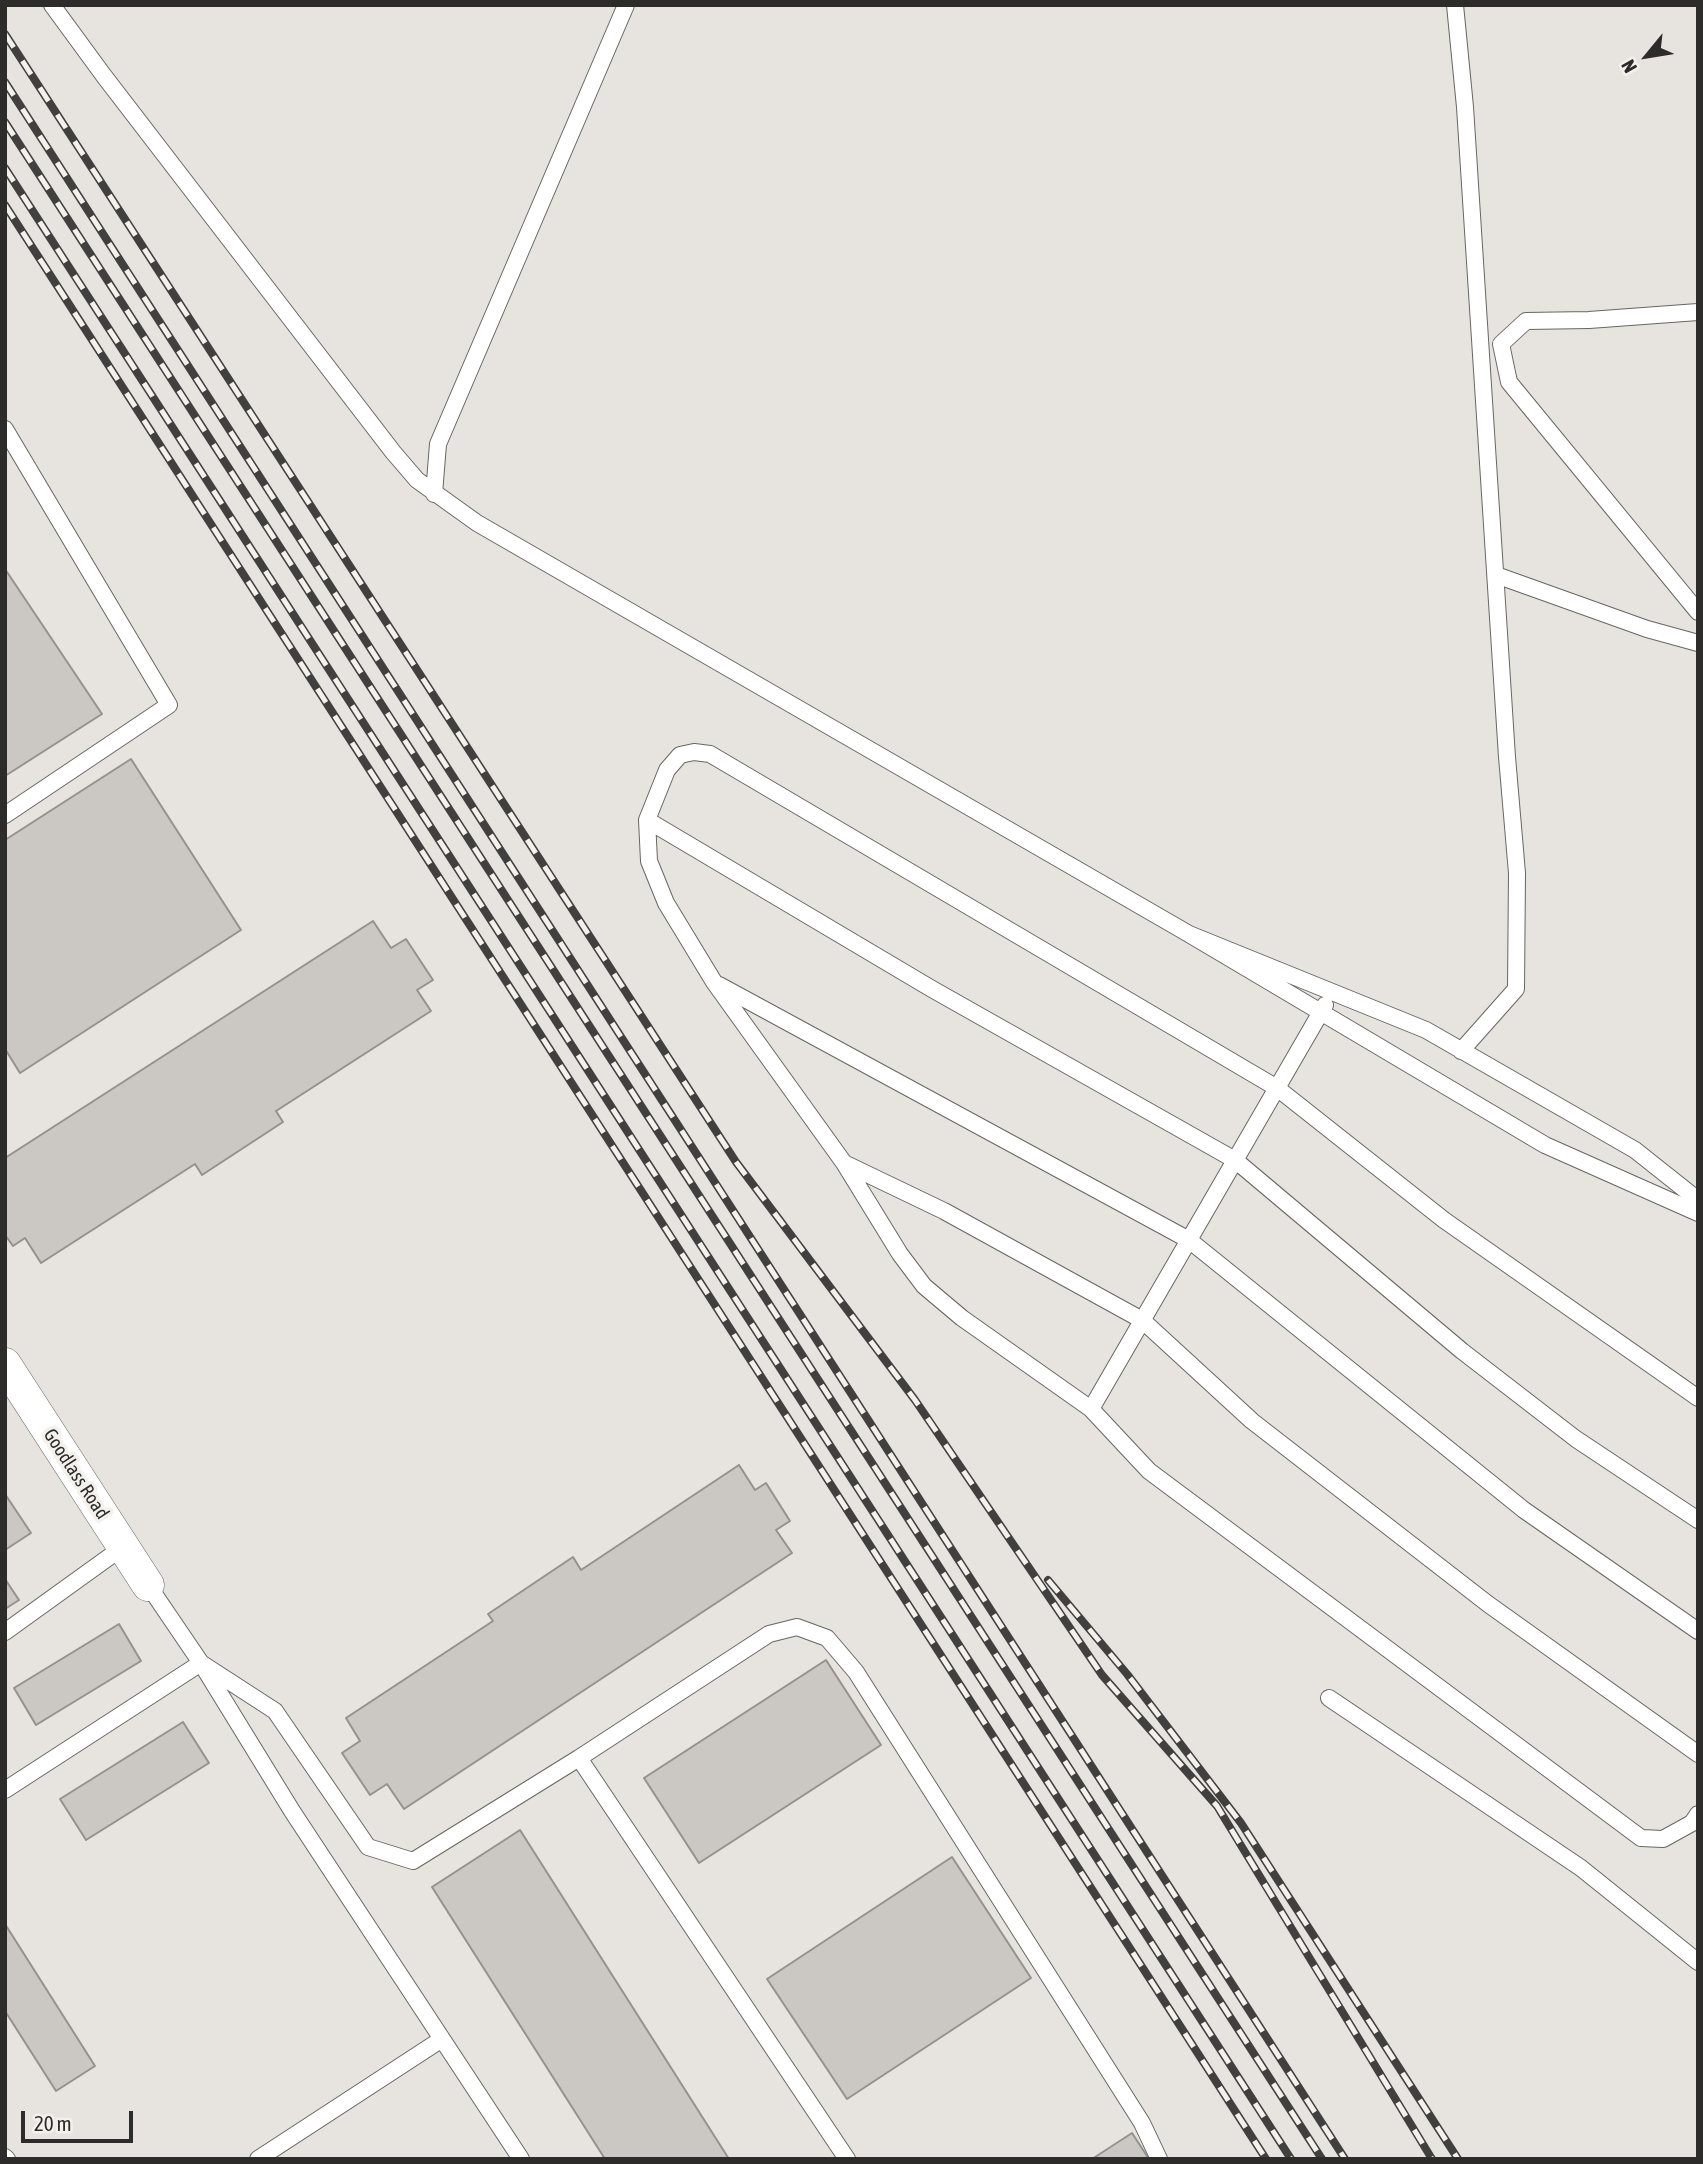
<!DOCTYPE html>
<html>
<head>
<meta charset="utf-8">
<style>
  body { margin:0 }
  #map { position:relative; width:1703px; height:2164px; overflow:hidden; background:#e7e4df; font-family:"Asap Condensed",sans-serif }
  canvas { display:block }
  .frame { position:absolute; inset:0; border:7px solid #2e2c2b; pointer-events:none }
  .north { position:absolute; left:1612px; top:21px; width:70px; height:70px; -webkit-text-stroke:5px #f4f1ec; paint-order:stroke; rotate:240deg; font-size:19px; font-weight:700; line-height:28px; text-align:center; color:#2e2c2b }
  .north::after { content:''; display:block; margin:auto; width:24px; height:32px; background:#2e2c2b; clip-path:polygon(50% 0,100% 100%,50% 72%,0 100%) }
  .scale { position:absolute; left:21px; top:2111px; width:112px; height:32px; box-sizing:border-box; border:4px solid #2e2c2b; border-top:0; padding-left:9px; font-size:21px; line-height:24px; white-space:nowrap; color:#2e2c2b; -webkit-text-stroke:5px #f4f1ec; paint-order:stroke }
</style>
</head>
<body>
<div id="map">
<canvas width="1703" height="2164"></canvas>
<div class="frame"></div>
<div class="north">N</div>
<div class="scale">20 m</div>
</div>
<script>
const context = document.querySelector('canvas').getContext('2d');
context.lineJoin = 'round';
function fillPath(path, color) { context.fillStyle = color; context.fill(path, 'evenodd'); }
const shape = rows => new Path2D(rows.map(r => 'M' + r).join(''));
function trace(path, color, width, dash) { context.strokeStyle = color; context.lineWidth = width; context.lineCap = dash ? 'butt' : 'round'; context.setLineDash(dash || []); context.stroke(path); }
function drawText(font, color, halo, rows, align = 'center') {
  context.font = font + ' "Asap Condensed",sans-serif'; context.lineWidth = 7; context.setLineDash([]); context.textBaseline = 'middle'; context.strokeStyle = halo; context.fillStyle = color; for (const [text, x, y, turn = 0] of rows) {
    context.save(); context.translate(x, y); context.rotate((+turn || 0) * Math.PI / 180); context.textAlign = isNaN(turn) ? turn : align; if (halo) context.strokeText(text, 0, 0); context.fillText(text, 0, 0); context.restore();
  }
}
const building = shape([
  [5,569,102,714,5,776,5,569],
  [131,759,241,930,20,1073,5,1049,5,840,131,759],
  [373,921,391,948,406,939,433,980,417,990,431,1011,276,1111,283,1122,202,1175,195,1164,41,1263,25,1238,13,1246,5,1235,5,1158,373,921],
  [739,1465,755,1490,766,1483,790,1521,776,1530,792,1553,404,1809,387,1784,370,1795,342,1753,360,1741,346,1718,493,1621,488,1614,573,1557,581,1570,739,1465],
  [5,1494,31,1533,5,1550,5,1494],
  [5,1579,19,1600,5,1609,5,1579],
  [119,1624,141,1661,36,1725,14,1688,119,1624],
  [826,1660,881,1745,699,1863,644,1778,826,1660],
  [183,1722,209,1763,86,1840,60,1799,183,1722],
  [520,1830,729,2159,605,2159,432,1887,520,1830],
  [952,1857,1031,1978,847,2099,767,1979,952,1857],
  [5,1924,95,2066,56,2091,5,2011,5,1924],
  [1132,2133,1149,2159,1092,2159,1132,2133]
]);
const service = shape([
  [52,5,104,76,393,452,417,480,477,523,1189,934],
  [1455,5,1465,107,1507,757,1517,873,1516,989,1461,1051],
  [1698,312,1589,320,1526,321,1501,344,1509,382,1698,612],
  [5,429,169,705,5,815],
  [434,494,438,444,626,5],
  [1496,575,1647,629,1698,643],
  [647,820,932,989,1235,1160,1462,1351,1576,1439,1698,1520],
  [719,985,1189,1240,1524,1510,1698,1631],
  [844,1163,944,1211,1142,1320,1252,1421,1488,1604,1698,1754],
  [1698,1200,1635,1150,1426,1030,1189,934,1545,1145,1698,1213],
  [1698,1398,1444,1220,1277,1088,710,754,694,752,680,755,667,770,647,820,649,861,666,903,714,982,844,1163,900,1254,924,1286,962,1318,1091,1409,1149,1471,1641,1838,1663,1839,1692,1823,1698,1814],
  [1091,1409,1325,1005],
  [148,1585,201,1663,275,1711,368,1847,413,1861,579,1758,769,1634,797,1627,827,1638,856,1672,1142,2123,1159,2159],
  [5,1632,123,1547],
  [1329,1698,1581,1868,1698,1962],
  [579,1758,847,2159],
  [5,1790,201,1663,292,1811,521,2159],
  [5,2157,7,2159],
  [258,2159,442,2039]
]);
const minor = shape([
  [5,1364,148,1585]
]);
const rail = shape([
  [5,34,736,1162,915,1400,1102,1675,1217,1806,1432,2159],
  [5,82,1345,2159],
  [5,122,1322,2159],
  [5,168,1291,2159],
  [5,205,1266,2159],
  [1048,1580,1127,1674,1241,1823,1458,2159]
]);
const streetNames = [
  ["Goodlass Road",76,1474,57]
];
fillPath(building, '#cbc8c3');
trace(building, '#95928e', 2);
trace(service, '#696662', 18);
trace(minor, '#696662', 33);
trace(service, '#fff', 16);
trace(minor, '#fff', 32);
trace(rail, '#42403e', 8);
trace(rail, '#f4f1ec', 5, [16]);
drawText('19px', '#2e2c2b', '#f4f1ec', streetNames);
</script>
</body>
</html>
